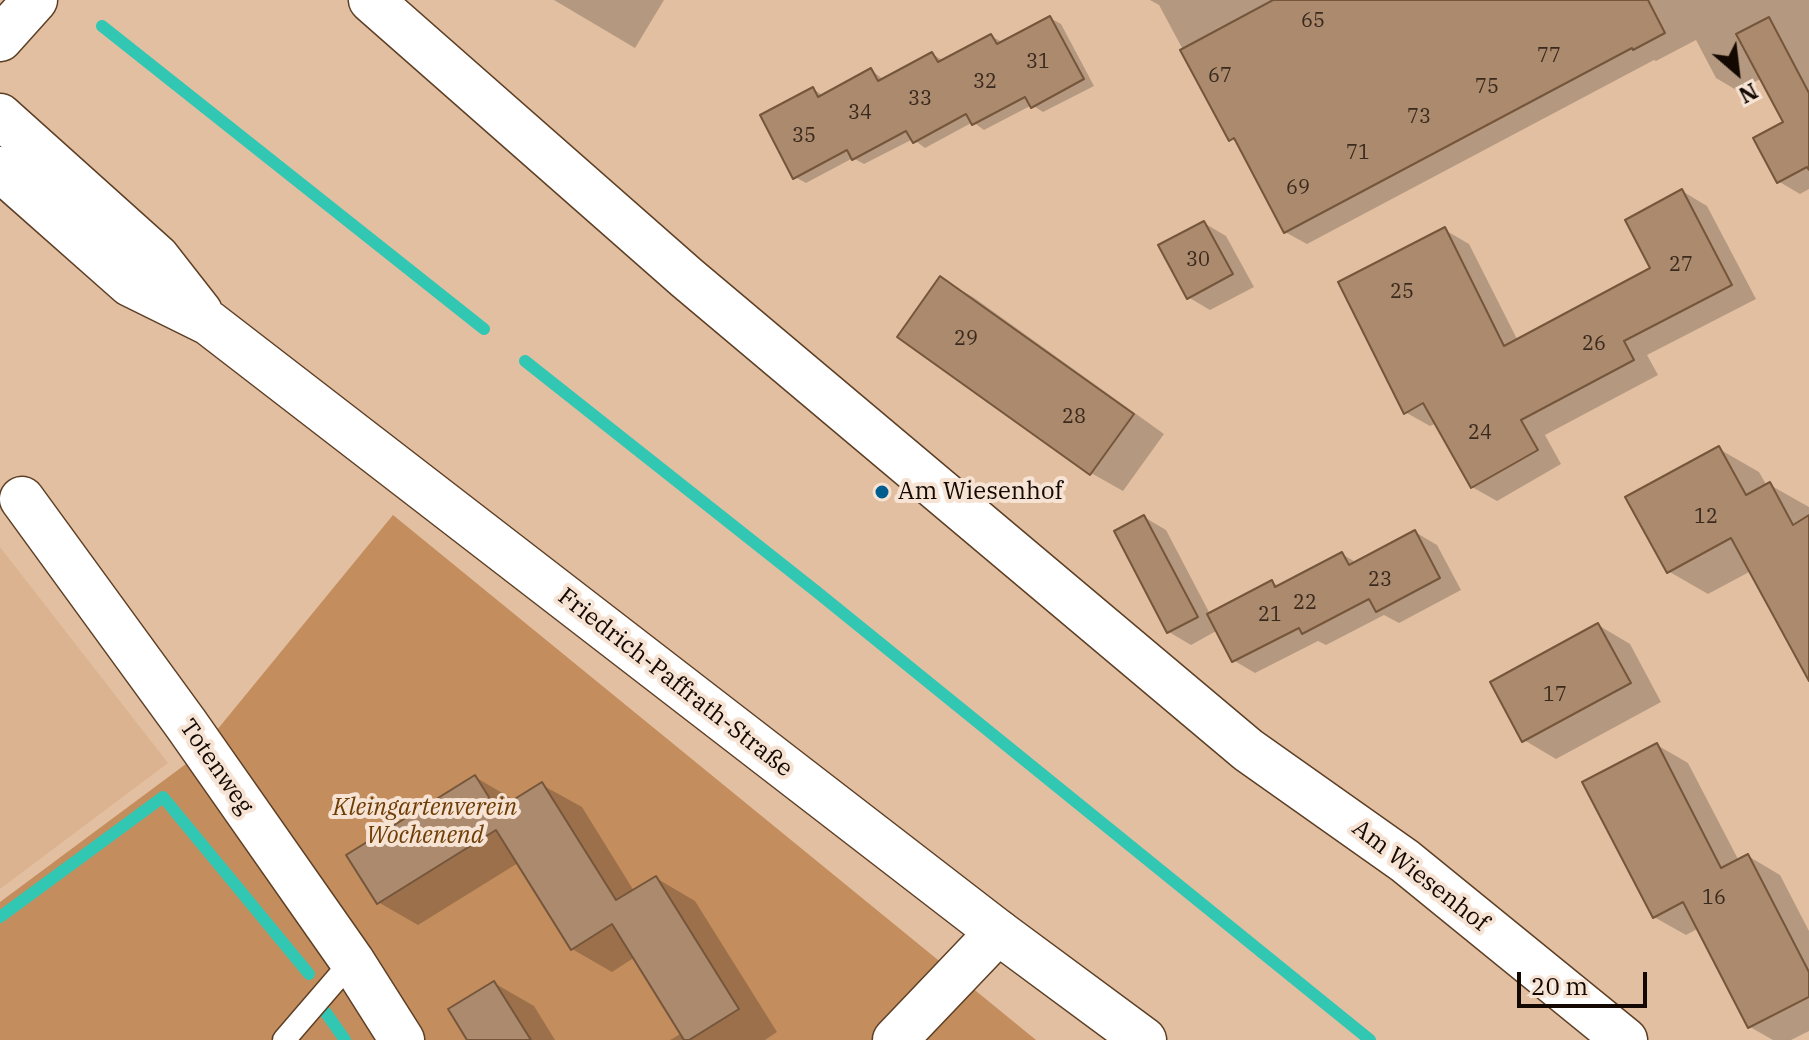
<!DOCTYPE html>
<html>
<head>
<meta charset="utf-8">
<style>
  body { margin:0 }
  #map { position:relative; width:1809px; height:1040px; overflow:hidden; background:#e2bfa1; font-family:"IBM Plex Serif",serif }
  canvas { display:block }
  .north { position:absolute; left:1697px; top:32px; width:80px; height:80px; -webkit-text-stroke:6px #f6e3d4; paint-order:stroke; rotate:152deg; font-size:22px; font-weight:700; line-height:32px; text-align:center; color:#140902 }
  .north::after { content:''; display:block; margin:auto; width:28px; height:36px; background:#140902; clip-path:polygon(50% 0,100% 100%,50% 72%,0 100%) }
  .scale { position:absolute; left:1517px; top:972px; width:130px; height:36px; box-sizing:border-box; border:4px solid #140902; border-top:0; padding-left:10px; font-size:24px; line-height:28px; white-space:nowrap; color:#140902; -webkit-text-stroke:6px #f6e3d4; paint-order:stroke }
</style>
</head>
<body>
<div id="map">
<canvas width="1809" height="1040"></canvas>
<div class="north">N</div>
<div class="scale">20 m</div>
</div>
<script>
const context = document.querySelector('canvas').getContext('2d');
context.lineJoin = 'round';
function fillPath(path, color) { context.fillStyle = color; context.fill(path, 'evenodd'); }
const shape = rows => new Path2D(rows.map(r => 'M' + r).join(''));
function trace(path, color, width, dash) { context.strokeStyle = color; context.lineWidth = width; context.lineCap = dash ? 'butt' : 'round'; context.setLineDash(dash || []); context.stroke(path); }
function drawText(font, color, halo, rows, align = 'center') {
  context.font = font + ' "IBM Plex Serif",serif'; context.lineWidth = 8; context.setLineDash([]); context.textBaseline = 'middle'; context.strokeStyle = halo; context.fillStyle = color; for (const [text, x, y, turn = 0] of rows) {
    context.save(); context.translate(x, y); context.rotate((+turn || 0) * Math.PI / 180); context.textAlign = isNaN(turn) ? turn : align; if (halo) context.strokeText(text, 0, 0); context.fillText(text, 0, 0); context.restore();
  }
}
const built = shape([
  [0,547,168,763,0,889]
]);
const green = shape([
  [393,515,1036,1040,0,1040,0,902,194,758]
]);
const shadow = shape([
  [554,0,664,0,635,48],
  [1150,0,1809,0,1809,189,1800,194,1778,181,1786,123,1762,78,1738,91,1716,78,1696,40,1656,61,1654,60,1307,244,1285,232,1240,144,1231,139,1159,5],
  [1050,18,1061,24,1094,86,1043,112,1032,105,984,130,973,122,925,148,913,139,864,164,853,158,806,183,795,177,813,89,824,96,871,70,884,80,932,54,944,61,991,36,1002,42],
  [1682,191,1707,206,1756,299,1647,355,1658,375,1545,435,1561,464,1497,501,1472,487,1437,423,1430,426,1405,412,1445,230,1469,244,1518,341,1653,269],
  [1204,223,1226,236,1254,287,1210,310,1188,297],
  [941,279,973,297,1164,434,1123,491,1091,473],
  [1719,449,1759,472,1767,486,1770,485,1809,507,1809,677,1751,571,1708,594,1668,571],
  [1144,517,1166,530,1210,614,1272,582,1280,587,1342,554,1357,563,1415,532,1437,545,1461,590,1399,623,1384,615,1326,645,1318,641,1255,673,1233,660,1218,630,1191,645,1169,632],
  [1598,625,1630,644,1661,702,1556,759,1524,740],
  [1657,745,1688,763,1739,861,1748,856,1780,875,1809,931,1809,1031,1791,1040,1773,1040,1750,1027,1699,928,1686,935,1654,917],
  [475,777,516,801,542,785,582,807,634,891,656,878,695,901,777,1032,765,1040,670,1040,682,1033,635,957,612,972,572,949,518,863,418,925,378,902],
  [494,983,534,1006,555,1040,469,1040]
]);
const stream = shape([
  [102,26,484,329],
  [525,361,817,592,1370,1040],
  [0,917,163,797,309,974],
  [324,1010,345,1040]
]);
const building = shape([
  [1273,0,1648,0,1665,33,1633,50,1632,48,1284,233,1234,138,1229,141,1180,50,1273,0],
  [1050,16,1084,79,1031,108,1025,97,972,125,966,114,913,143,906,131,852,160,847,150,793,179,760,115,813,87,818,97,871,68,878,81,932,52,938,62,991,34,997,44,1050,16],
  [1769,17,1809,93,1809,170,1807,167,1777,183,1753,138,1783,122,1736,34,1769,17],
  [1682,189,1732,285,1624,341,1634,360,1521,420,1538,450,1471,488,1423,403,1404,414,1338,282,1445,227,1504,346,1650,268,1625,220,1682,189],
  [1204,221,1233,274,1187,299,1158,245,1204,221],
  [940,276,1134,414,1090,475,897,337,940,276],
  [1719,446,1746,495,1770,482,1793,525,1809,515,1809,681,1731,538,1667,573,1625,497,1719,446],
  [1144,515,1198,617,1167,633,1114,531,1144,515],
  [1415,530,1440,578,1376,612,1369,599,1302,634,1299,628,1232,662,1207,614,1272,580,1275,587,1342,552,1349,565,1415,530],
  [1598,623,1631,683,1522,742,1490,682,1598,623],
  [1657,743,1721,868,1748,854,1809,972,1809,997,1748,1028,1683,902,1653,918,1582,782,1657,743],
  [475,775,497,810,542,782,616,900,656,876,739,1009,689,1040,684,1040,612,924,571,950,496,830,377,904,346,855,475,775],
  [494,981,531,1040,467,1040,448,1009,494,981]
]);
const lane = shape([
  [284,1040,352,961]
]);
const street = shape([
  [371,0,687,278,1248,750,1405,861,1625,1040],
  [0,39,35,0],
  [22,499,186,724,352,961,402,1040],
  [895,1040,998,932]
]);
const secondary = shape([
  [0,116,157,257,200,312],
  [0,169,130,284,209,323,998,932,1144,1040]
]);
const markers = [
  [882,492,8,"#005d8e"]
];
const numberNames = [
  ["65",1313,21],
  ["77",1549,56],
  ["31",1038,62],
  ["67",1220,76],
  ["32",985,82],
  ["75",1487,87],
  ["33",920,99],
  ["34",860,113],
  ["73",1419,117],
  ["35",804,136],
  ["71",1358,153],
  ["69",1298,188],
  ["30",1198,260],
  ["27",1681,265],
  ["25",1402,292],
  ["29",966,339],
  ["26",1594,344],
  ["28",1074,417],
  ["24",1480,433],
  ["12",1706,517],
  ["23",1380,580],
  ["22",1305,603],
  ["21",1270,615],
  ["17",1555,695],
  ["16",1714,898]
];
const poiNames = [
  ["Am Wiesenhof",898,492]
];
const streetNames = [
  ["Friedrich-Paffrath-Straße",675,683,38],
  ["Totenweg",216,767,55],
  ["Am Wiesenhof",1420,876,38]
];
const parkNames = [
  ["Kleingartenverein",425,808],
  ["Wochenend",425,836]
];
fillPath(built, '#dcb390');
fillPath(green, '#c38d5d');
fillPath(shadow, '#0003');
trace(stream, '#32c7b3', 12);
fillPath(building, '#ab8a6e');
trace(building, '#75563b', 2);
trace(lane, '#5d3f25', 25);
trace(street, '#5d3f25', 47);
trace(secondary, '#5d3f25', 47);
trace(lane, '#fff', 22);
trace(street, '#fff', 44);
trace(secondary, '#fff', 44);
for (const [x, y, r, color] of markers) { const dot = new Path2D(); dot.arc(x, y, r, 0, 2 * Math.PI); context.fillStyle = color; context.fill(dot); trace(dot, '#f6e3d4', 3); }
drawText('20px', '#3a291d', null, numberNames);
drawText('24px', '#140902', '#f6e3d4', poiNames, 'left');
drawText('24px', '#140902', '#f6e3d4', streetNames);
drawText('italic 24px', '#6f3e06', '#f6e3d4', parkNames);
</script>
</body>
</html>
